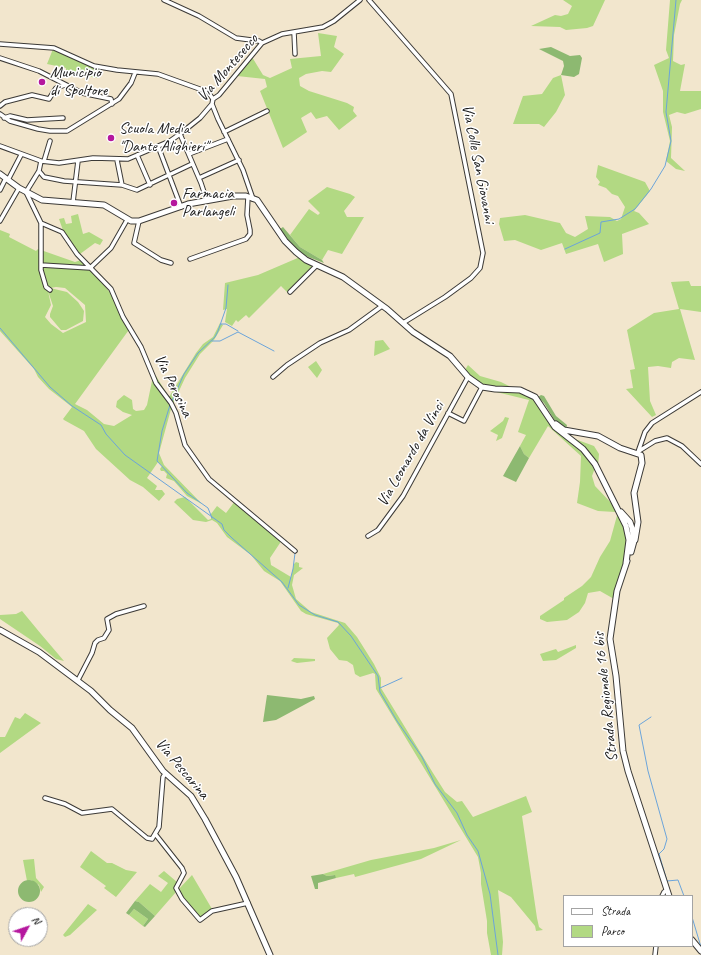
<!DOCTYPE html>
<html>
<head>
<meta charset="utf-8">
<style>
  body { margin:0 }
  #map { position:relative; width:701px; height:955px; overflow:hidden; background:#f2e6cd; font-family:Caveat,sans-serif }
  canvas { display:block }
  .legend { position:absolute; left:563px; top:895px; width:130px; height:52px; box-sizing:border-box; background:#fff; border:1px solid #a4a4a4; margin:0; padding:5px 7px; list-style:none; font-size:12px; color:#1c1c1c }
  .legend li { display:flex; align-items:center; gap:8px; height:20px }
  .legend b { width:20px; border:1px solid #a4a4a4 }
  .north { position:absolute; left:8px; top:907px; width:40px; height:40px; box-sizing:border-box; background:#fff; border:1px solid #a4a4a4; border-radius:50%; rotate:50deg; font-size:11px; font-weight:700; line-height:16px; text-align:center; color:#1c1c1c }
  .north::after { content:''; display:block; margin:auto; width:14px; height:18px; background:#b5179e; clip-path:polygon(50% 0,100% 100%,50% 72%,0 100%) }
</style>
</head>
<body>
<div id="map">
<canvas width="701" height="955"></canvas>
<ul class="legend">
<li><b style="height:5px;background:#fff"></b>Strada</li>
<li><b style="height:11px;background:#b2d983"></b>Parco</li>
</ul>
<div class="north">N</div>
</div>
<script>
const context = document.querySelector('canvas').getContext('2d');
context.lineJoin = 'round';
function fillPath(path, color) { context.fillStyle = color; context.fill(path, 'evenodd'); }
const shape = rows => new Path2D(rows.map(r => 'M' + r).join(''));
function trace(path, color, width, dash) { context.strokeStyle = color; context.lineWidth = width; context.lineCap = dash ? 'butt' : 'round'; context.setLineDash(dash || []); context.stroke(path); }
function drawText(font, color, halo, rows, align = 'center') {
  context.font = font + ' Caveat,sans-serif'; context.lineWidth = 3; context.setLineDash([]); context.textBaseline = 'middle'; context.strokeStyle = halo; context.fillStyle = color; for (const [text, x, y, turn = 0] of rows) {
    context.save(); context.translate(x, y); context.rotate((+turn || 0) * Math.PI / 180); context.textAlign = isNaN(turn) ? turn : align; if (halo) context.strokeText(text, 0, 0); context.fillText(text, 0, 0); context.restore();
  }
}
const green = shape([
  [563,0,605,0,593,26,587,28,566,30,560,27,531,26,555,15,561,16,568,14,572,6],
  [670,0,682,0,680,4,674,35,673,61,681,65,685,64,680,91,701,91,701,109,685,114,677,112,669,115,672,127,671,158,685,171,676,169,666,161,670,141,663,112,663,91,654,65,669,58,666,50],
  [318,33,337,36,334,47,344,54,331,72,322,71,306,74,299,78,300,86,309,91,347,103,354,107,353,111,357,116,339,130,327,116,316,119,311,112,301,118,307,132,283,148,260,91,267,87,265,79,237,76,252,57,263,75,270,78,292,68,290,59,321,56],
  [53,49,100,68,97,78,66,72,66,68,47,64],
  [561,75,565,95,556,112,544,127,539,124,513,124,523,96,542,94,553,78],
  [598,165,645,182,650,191,634,211,639,213,649,224,622,234,623,254,604,262,598,244,566,254,562,243,541,250,515,240,504,241,499,224,500,218,525,215,555,222,560,223,566,233,575,237,588,229,585,216,610,217,617,221,621,219,625,207,618,196,612,194,606,188,598,185,600,182,596,177],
  [327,187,350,194,355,197,344,211,347,217,364,217,342,254,328,250,322,260,300,247,290,235,309,209,318,215,320,213,308,201],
  [78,214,83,234,89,232,103,240,100,245,95,243,80,254,118,303,131,327,75,404,87,410,104,424,114,426,132,415,123,412,116,407,117,401,124,395,132,400,133,409,136,411,144,410,147,405,152,381,156,376,169,397,196,353,203,344,213,337,220,323,223,325,214,340,200,354,185,378,173,404,174,412,171,409,159,453,164,465,202,504,187,496,174,481,166,478,167,474,164,471,161,471,160,469,162,466,158,462,147,478,157,486,155,490,162,490,165,494,159,501,143,487,130,480,96,449,84,431,64,420,63,419,72,407,49,389,38,377,34,369,0,331,0,230,10,234,9,237,36,251,38,249,75,262,81,260,66,239,59,219,64,218,66,224,72,223,71,216],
  [56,287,65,288,85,305,86,322,63,333,51,324,45,317,51,305,48,291,53,306,50,314,50,317,61,330,66,330,83,321,84,311,78,302,67,292,50,288],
  [300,257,316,265,288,293,281,286,249,318,246,315,238,322,236,320,232,326,225,322,227,309,223,310,225,283,258,275],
  [689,281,691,286,701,286,701,312,680,309,695,360,679,358,672,362,671,368,658,366,648,367,650,401,656,415,652,417,626,389,633,388,630,370,635,369,627,330,654,313,679,309,671,282],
  [383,340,390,349,374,356,375,341],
  [316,361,322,370,317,378,308,367],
  [468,365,480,376,501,382,509,386,512,390,532,397,538,403,549,423,573,442,590,460,595,468,592,476,595,486,616,508,615,512,598,511,577,503,580,482,581,456,548,426,529,458,524,454,520,446,526,435,518,432,529,400,480,388,465,370],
  [505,417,509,418,502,438,496,441,498,435,490,431,503,421],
  [575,439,594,446,599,454,598,466,590,454],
  [185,497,208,520,211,519,211,514,217,506,226,513,235,501,282,540,270,558,271,565,291,577,294,564,296,562,299,563,299,567,303,568,294,575,292,585,296,599,311,612,345,623,357,637,374,664,381,678,381,688,433,773,445,792,457,802,462,801,473,817,526,796,532,812,522,816,537,918,539,927,543,930,536,931,535,926,511,897,498,890,503,942,502,955,491,955,487,933,487,921,481,884,481,873,478,857,376,689,375,674,373,673,360,677,355,674,353,665,347,661,339,660,330,649,327,638,339,625,338,623,306,614,301,611,280,581,264,571,251,555,227,537,217,523,212,520,206,522,193,520,174,502,177,499],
  [618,512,625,531,626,541,624,563,614,599,600,591,588,593,585,603,579,612,567,620,547,622,540,619,540,616,564,600,564,598,582,586,591,577,600,557,610,541],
  [22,611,41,634,64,661,56,659,40,646,0,619,0,615,16,614],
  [576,645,576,648,556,660,543,661,540,654,556,649,558,652],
  [294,658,315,659,315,661,297,663,291,661],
  [25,713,41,723,0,753,0,737,5,737,15,717,20,719],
  [461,840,421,859,355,877,354,874,336,878,334,875,327,876,323,874,371,860,434,848],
  [91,851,107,863,112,863,126,870,137,872,116,897,104,888,106,886,80,867],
  [34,859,36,878,44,887,41,892,39,885,31,880,27,881,23,860],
  [164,871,177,882,174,888,176,892,155,916,139,902,135,901,150,884,161,892,168,883,158,876],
  [192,875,212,909,199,918,178,890],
  [88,904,97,910,70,935,65,937,63,935],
  [134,909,148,919,143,926,129,915]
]);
const forest = shape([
  [551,47,570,56,580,55,582,58,579,74,574,77,561,75,564,66,563,61,539,49],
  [283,227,300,247,322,260,324,263,303,255,291,245,280,229],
  [541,395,544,396,556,416,567,425,566,429,555,421,544,403,538,397],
  [520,446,524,454,529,458,516,482,503,476],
  [267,695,301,699,314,696,315,699,276,720,263,722],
  [323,874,327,876,335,875,336,878,318,883,318,889,315,889,311,876],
  '18 891a11 11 0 1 1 22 0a11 11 0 1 1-22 0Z',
  [135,901,139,902,155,916,145,927,143,926,148,919,134,909,129,915,126,913]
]);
const stream = shape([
  [565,249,600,233,601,222,619,219,635,209,651,189,665,166,671,141,666,112,676,0],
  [221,324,226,324,238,331],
  [0,328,50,387,72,406,101,425,106,434,125,455,222,524,224,530,232,538,282,582,299,605,315,615,338,622,351,636,378,676,380,692,397,721,422,757,435,784,457,813,467,835,478,851,490,894,498,955],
  [212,341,220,341,238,332,274,351],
  [172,401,184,374,198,353,215,337,218,331,226,308,228,285],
  [170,405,162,431,157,461,187,493,208,508,212,518],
  [288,588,293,569,295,553],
  [380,688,402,678],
  [651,717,639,725,648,771,667,839,664,849,659,854,667,881,678,880,684,896],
  [692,917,701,947]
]);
const street = shape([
  [164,0,199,16,236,38,259,41,262,43],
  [369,0,451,94,483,253,480,268,471,278,445,297,403,323],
  [294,32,295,54],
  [0,44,54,48,94,66,117,70,158,74,208,92,213,99],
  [0,58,39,71,82,93,111,99,112,104],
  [213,99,219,95,262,43,282,34,323,27,334,21,360,0],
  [212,104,218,119,243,170,253,199],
  [0,106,5,102,32,95,49,99,56,88,65,85],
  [0,114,10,121,38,129,50,131,67,131,119,99,131,83,135,73],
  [4,118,10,116,27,120,63,118],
  [224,132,267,111],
  [180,134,201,183,207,201],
  [0,146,41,161,59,163,93,158,128,159,170,141,180,134,200,118,212,104,213,99],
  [158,146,181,207],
  [189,154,228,139],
  [137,155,150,185],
  [117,160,122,185],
  [44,161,50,141],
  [39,171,44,177,64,181,122,185,137,190,192,164],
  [199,178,239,160],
  [8,180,21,155],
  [0,190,6,178],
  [26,192,41,223,41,270,46,287,50,290],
  [26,192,39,171,41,161],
  [73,202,78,161],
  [0,221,19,188],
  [139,221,134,243,161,260,171,263],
  [41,223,62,232,77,254,111,289,123,317,141,347,156,383,171,403,176,413,185,445,209,479,295,551],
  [190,259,246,239,250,234,250,230,247,215,248,197],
  [41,265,90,268,111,248,127,220],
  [290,292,317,265],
  [273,377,287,365,320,343,349,330,382,306],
  [448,413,464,421,482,387],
  [639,451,655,441,667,438,682,446,701,464],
  [638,452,645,432,652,423,701,392],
  [368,536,378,530,403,496,468,377],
  [78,680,92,653,95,643,98,640,104,638,109,630,107,619,116,614,144,606],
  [45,798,65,804,82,813,112,809,147,838,152,839,159,827,163,777,165,774],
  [156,835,182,868,184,873,176,888,182,899,200,920,212,911,248,903],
  [662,896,664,892,667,890],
  [655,955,656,946]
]);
const secondary = shape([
  [0,174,19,188,42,200,104,205,131,221,139,221,188,204,233,196,246,196,257,200,285,241,296,252,306,260,343,277,387,309,413,332,450,356,468,377,482,387,495,389,520,390,535,397,555,427,583,449,595,464,626,526,629,540,626,563],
  [556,424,564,430,598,436,620,448,641,455,642,463,634,493,638,522,635,540],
  [621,512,630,522,632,528,634,541,631,552],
  [627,561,617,591,610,639,616,676,623,751,628,771,669,896],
  [0,630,39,652,91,691,110,710,132,728,163,771,191,796,205,819,236,877,270,955],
  [692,940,701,951]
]);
const markers = [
  [42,82,4,"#b5179e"],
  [111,138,4,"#b5179e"],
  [174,203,4,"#b5179e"]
];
const streetNames = [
  ["Via Montesecco",228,68,-49],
  ["Via Colle San Giovanni",478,164,79],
  ["Via Perosina",173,386,64],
  ["Via Leonardo da Vinci",411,454,-60],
  ["Strada Regionale 16 bis",606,697,-96],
  ["Via Pescarina",182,769,50]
];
const poiNames = [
  ["Municipio",50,73],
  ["di Spoltore",50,91],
  ["Scuola Media",119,129],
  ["\"Dante Alighieri\"",119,147],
  ["Farmacia",182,194],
  ["Parlangeli",182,212]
];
fillPath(green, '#b2d983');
fillPath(forest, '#8db971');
trace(stream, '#6ba4da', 1);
trace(street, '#3c3a37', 5.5);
trace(secondary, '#3c3a37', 7);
trace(street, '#fff', 3.5);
trace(secondary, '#fff', 5);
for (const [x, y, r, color] of markers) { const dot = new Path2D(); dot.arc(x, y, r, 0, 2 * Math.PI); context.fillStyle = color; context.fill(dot); trace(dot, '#fff', 1.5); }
drawText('16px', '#1c1c1c', '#fff', streetNames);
drawText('16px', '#1c1c1c', '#fff', poiNames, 'left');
</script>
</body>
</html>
